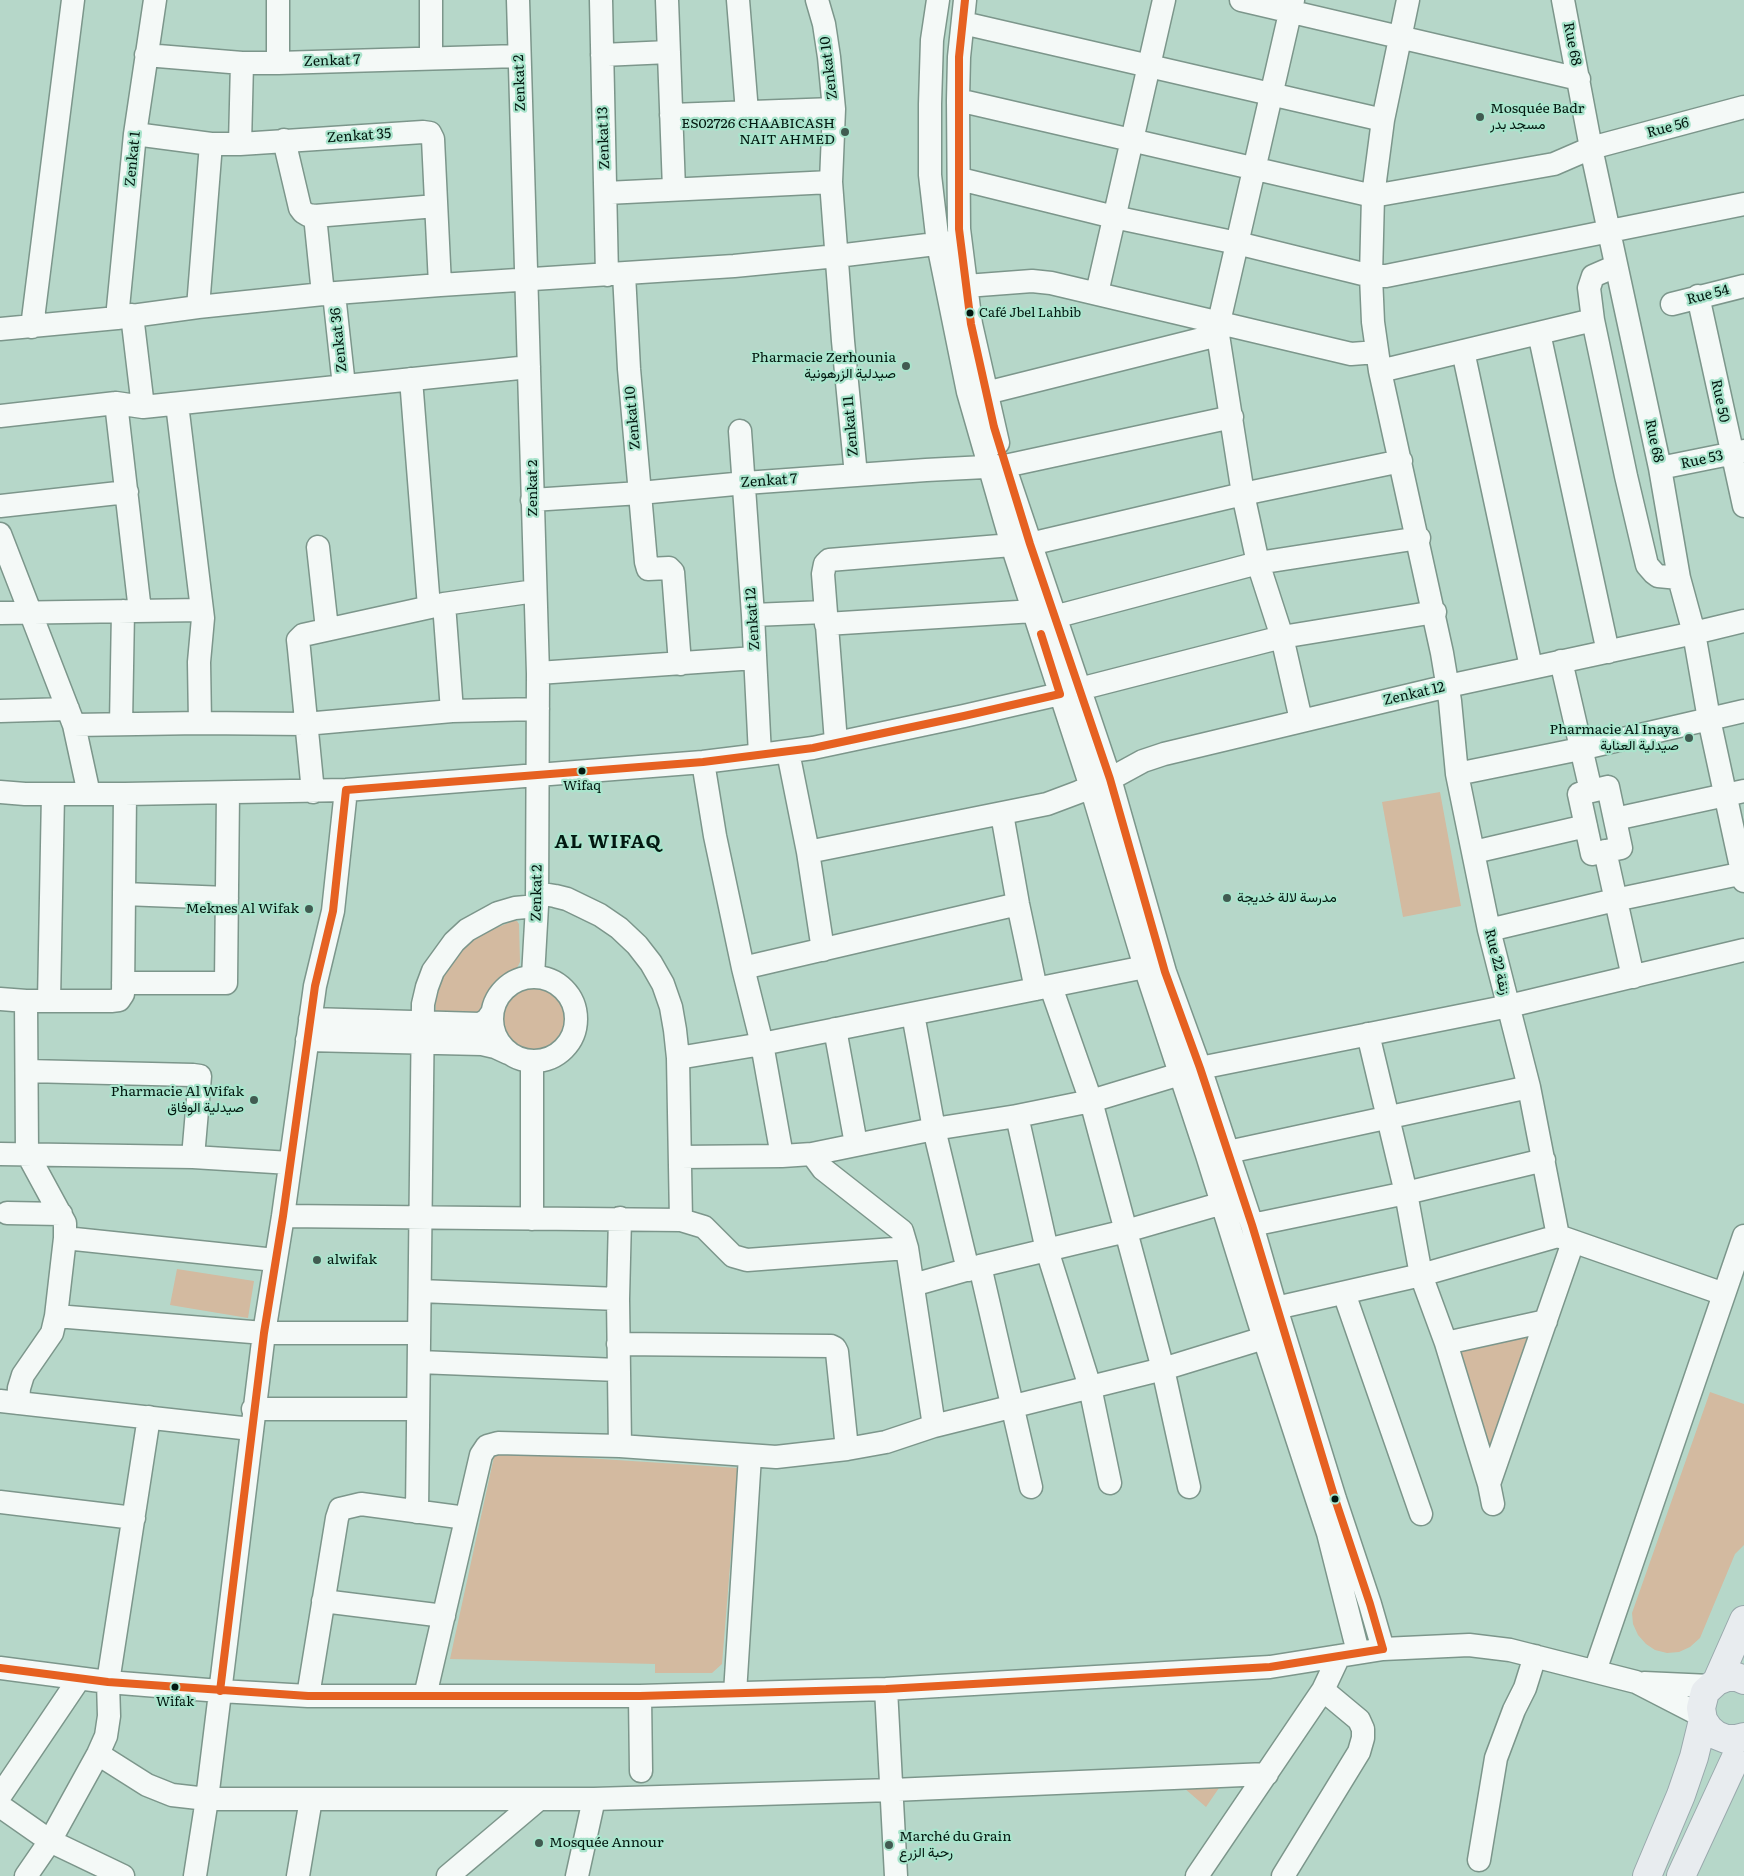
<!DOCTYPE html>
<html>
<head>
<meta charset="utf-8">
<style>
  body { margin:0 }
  canvas { display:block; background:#b6d7c9 }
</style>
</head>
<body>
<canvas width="1744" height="1876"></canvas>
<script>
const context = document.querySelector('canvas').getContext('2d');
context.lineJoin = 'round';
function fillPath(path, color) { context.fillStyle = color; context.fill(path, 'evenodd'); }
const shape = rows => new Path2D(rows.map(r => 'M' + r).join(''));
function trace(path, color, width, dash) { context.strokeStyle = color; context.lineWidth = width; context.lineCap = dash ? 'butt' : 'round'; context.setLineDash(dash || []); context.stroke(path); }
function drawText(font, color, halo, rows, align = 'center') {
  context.font = font + ' Literata,Vazirmatn,serif'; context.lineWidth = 4.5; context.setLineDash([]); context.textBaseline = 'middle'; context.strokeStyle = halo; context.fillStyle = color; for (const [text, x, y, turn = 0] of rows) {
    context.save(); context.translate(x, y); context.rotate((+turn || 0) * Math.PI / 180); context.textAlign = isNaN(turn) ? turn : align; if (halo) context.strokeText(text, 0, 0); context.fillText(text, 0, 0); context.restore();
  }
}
const green = shape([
  [1440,792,1461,906,1403,917,1382,802],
  [513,921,517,921,519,924,520,962,517,968,494,985,479,1013,441,1013,436,1011,435,1002,437,988,443,973,459,953,472,941,484,933],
  '499 1019a35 35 0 1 1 70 0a35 35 0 1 1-70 0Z',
  [177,1269,254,1281,248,1318,170,1305],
  [1537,1330,1492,1460,1457,1350],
  [1710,1392,1744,1404,1744,1545,1735,1554,1700,1638,1690,1647,1679,1652,1667,1653,1655,1650,1646,1644,1638,1635,1633,1624,1632,1613],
  [495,1452,738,1468,722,1664,712,1673,655,1673,655,1664,450,1659],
  [1217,1786,1219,1788,1206,1807,1184,1788]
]);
const minor = shape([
  [431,0,431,58],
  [518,0,538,673,537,906,533,976],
  [601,0,607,275],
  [667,0,674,189],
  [738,0,747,112],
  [817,0,824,24,829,57,834,109,831,182,843,341,856,475],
  [938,0,932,40,930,104,930,175,938,244,968,392,1012,545,1091,787,1145,967,1207,1155,1264,1338,1328,1533,1358,1652],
  [965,0,959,57,958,100,959,229,971,324,998,443],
  [1241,0,1579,79],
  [1293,0,1219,322,1218,335,1243,494,1258,563,1282,637,1301,720],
  [1408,0,1383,120,1373,196,1371,276,1373,322,1380,371,1442,653,1450,701,1457,774,1489,930,1529,1087,1558,1236],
  [1563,0,1591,148,1660,468,1679,578,1694,633,1709,719,1744,881],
  [963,23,1383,120],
  [146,55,242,63,278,63,519,56],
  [602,55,669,52],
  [278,63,278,0],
  [958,100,1373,196,1554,164,1591,148,1744,107],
  [671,115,834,109],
  [135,134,211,144,240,144,423,132,430,133,433,139,440,285],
  [284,140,300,208,303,212,308,215,315,216,436,206],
  [240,144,242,63],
  [960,179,1114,217,1237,243,1371,276,1386,276,1744,204],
  [606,193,831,182],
  [315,216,323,294],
  [1616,266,1593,276,1589,288,1593,320,1626,476,1647,565,1654,573,1658,576,1679,578],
  [624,274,629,369,646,562,648,569,669,568,673,572,680,664],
  [966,286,1032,281,1051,283,1351,354,1377,352],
  [1097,293,1164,0],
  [334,294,344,386],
  [1698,296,1744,506],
  [1672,304,1744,286],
  [198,307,211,144],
  [132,315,143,407],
  [117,318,135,134,155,0],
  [32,327,73,0],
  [0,329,117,318,198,307,323,294,440,285,734,266,837,256,952,242],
  [1539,333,1608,652],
  [1463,351,1531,667],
  [1380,371,1593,320],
  [411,379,429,607],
  [986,393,1218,335],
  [116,403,140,611],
  [177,404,203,618,199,662,200,723],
  [0,416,116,403,143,407,529,367],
  [740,431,753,615,760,755],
  [1660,468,1744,451],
  [1007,474,1110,779,1165,972,1200,1068,1252,1225,1276,1308,1335,1499,1370,1604,1383,1649],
  [532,500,640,493,745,483,926,470,1005,466,1232,417],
  [0,506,127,492],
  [0,534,74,725,89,794],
  [1030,544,1243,494,1401,461],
  [318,547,327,629],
  [444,604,452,711],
  [0,613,202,610],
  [753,615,825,612],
  [1054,617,1258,563,1419,538],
  [826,624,1034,611],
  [1561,661,1591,791],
  [538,673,755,658],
  [0,711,68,709],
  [121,724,123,611],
  [74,725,200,723,305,724,452,711,538,709],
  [836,742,823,574,825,564,829,560,1012,545],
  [788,752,808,852,823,950],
  [703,762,715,836,743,968,762,1044,782,1156],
  [1457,774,1580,749,1744,711],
  [1608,787,1621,848,1592,854,1579,794,1608,787],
  [0,792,25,794,125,794,346,790,703,762,760,755,813,748,964,716,1060,694,1282,637,1435,612],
  [313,792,299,649,298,640,303,635,444,604,535,591],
  [1002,814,1018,904,1036,989],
  [1615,819,1744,791],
  [1605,851,1633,977],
  [808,852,1047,804,1079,792,1110,779,1143,761,1164,754,1448,686,1694,633,1744,621],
  [1474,852,1586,826],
  [537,893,555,896,567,899,600,915,619,928,637,945,651,963,663,984,671,1007,675,1030,678,1058,681,1220],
  [124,894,227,898],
  [1489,930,1615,900,1744,873],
  [743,968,1018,904],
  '492 1019a42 42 0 1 1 84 0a42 42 0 1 1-84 0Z',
  [123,983,226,983,228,793],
  [1051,987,1091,1101,1163,1369,1189,1487],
  [0,999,26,1001,111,1001,119,1000,123,994,125,794],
  [49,1001,53,794],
  [913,1014,934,1129,968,1270],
  [310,1019,480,1024,487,1020,492,1013],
  [835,1029,856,1144],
  [1368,1034,1406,1193,1421,1275,1446,1343,1489,1484,1493,1504],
  [307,1040,482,1044,495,1047,508,1053],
  [678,1058,762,1044,1145,967],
  [532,1061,532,1219],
  [27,1071,193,1075,200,1076,193,1157],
  [1017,1116,1047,1250,1090,1387,1110,1483],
  [1228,1152,1529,1087],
  [0,1154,193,1157,290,1163],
  [812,1154,823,1169,902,1231,907,1248,934,1426],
  [680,1157,782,1156,812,1154,934,1129,1017,1116,1091,1101,1200,1068,1509,1006,1744,950],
  [7,1213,61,1214],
  [283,1216,681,1220,704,1227,733,1256,747,1260,907,1248],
  [620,1218,618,1299,620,1446],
  [1252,1225,1406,1193,1544,1160],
  [65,1238,275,1260],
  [980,1266,1031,1487],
  [913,1285,980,1266,1126,1231,1223,1203],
  [420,1291,618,1299],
  [1344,1293,1421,1514],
  [1262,1313,1276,1308,1421,1275,1558,1236,1724,1294],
  [56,1316,264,1333,419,1333],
  [1446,1343,1546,1321],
  [618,1344,831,1346,835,1348,837,1352,847,1449],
  [419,1362,618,1370],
  [0,1401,251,1429],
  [18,1403,19,1388,23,1375,52,1333,56,1316,65,1238,65,1223,27,1153,26,1001],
  [253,1409,418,1409],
  [1489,1484,1573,1242],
  [0,1502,134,1518],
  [417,1512,423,1004,427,987,433,971,454,942,467,930,498,913,515,908,537,906],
  [323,1601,444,1616],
  [0,1668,108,1682,220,1691,308,1696,640,1696,886,1689,1270,1667,1383,1649,1469,1645,1510,1650,1636,1682,1702,1716],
  [1595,1671,1744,1236],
  [1644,1683,1710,1686],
  [886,1689,896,1876],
  [735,1693,750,1456],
  [308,1696,337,1518,340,1509,361,1504,466,1518],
  [425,1696,481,1455,487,1446,498,1443,620,1446,776,1457,847,1449,886,1442,934,1426,1163,1369,1264,1338],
  [640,1696,641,1771],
  [98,1754,147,1785,172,1795,207,1799,594,1799,892,1790,1267,1774],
  [0,1796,79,1679],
  [0,1806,50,1841,123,1876],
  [1479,1860,1496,1758,1514,1710,1525,1688,1535,1656],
  [26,1876,50,1841,98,1754,106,1736,109,1716,108,1682,149,1417],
  [195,1876,207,1799,264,1333,283,1216,315,986,333,911,346,790],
  [298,1876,311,1799],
  [448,1876,539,1799],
  [577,1876,594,1799],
  [1197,1876,1323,1690,1339,1656],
  [1283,1876,1359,1752,1363,1738,1363,1729,1359,1720,1323,1690]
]);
const major = shape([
  [1744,1680,1737,1677,1727,1677,1717,1681,1705,1692,1701,1708,1703,1720,1709,1729,1716,1735,1726,1739,1736,1739,1744,1737],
  [1717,1681,1744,1620],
  [1647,1876,1681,1795,1694,1757,1703,1720],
  [1681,1876,1744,1740]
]);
const bus1 = shape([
  [0,1668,108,1682,308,1696,640,1696,886,1689,1270,1667,1383,1649,1370,1604,1335,1499,1252,1225,1200,1068,1165,972,1110,779,1030,544,994,427,971,324,959,229,959,57,965,0],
  [220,1691,264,1333,283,1216,315,986,333,911,346,790,703,762,813,748,964,716,1060,694,1041,634]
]);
const markers = [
  [1480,117,5,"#415b51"],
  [845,132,5,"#415b51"],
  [970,313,4.5,"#021810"],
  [906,366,5,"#415b51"],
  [1689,738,5,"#415b51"],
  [582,771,4.5,"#021810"],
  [1227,898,5,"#415b51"],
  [309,909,5,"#415b51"],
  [254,1100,5,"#415b51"],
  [317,1260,5,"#415b51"],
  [1335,1499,4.5,"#021810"],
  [175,1687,4.5,"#021810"],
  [539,1843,5,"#415b51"],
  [889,1845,5,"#415b51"]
];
const busNames = [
  ["Café Jbel Lahbib",979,313,"left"],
  ["Wifaq",582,786],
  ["Wifak",175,1702]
];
const streetNames = [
  ["Rue 68",1572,44,79],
  ["Zenkat 7",332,61,-2],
  ["Zenkat 10",829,68,-97],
  ["Zenkat 2",520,83,-92],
  ["Rue 56",1668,128,-15],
  ["Zenkat 35",359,136,-4],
  ["Zenkat 13",604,138,-92],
  ["Zenkat 1",133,159,-84],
  ["Rue 54",1708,295,-14],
  ["Zenkat 36",339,340,-96],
  ["Rue 50",1720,401,78],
  ["Zenkat 10",633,418,-95],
  ["Zenkat 11",851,426,-95],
  ["Rue 68",1654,441,78],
  ["Rue 53",1702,460,-12],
  ["Zenkat 7",769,481,-4],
  ["Zenkat 2",533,488,-90],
  ["Zenkat 12",753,619,-94],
  ["Zenkat 12",1414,694,-13],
  ["Zenkat 2",537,893,-89],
  ["Rue 22 زنقة",1497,962,76]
];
const poiNames = [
  ["Mosquée Badr",1490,109],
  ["مسجد بدر",1490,125],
  ["ES02726 CHAABICASH",835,124,"right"],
  ["NAIT AHMED",835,140,"right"],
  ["Pharmacie Zerhounia",896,358,"right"],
  ["صيدلية الزرهونية",896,374,"right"],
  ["Pharmacie Al Inaya",1679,730,"right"],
  ["صيدلية العناية",1679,746,"right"],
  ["مدرسة لالة خديجة",1237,898],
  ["Meknes Al Wifak",299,909,"right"],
  ["Pharmacie Al Wifak",244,1092,"right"],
  ["صيدلية الوفاق",244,1108,"right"],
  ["alwifak",327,1260],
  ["Marché du Grain",899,1837],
  ["رحبة الزرع",899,1853],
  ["Mosquée Annour",549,1843]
];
const districtNames = [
  ["AL WIFAQ",608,842]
];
fillPath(green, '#d3baa0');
trace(minor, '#7c968b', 25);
trace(major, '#99a9ac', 30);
trace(minor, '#f4f9f7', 22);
trace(major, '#e8ecef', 28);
trace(bus1, '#e66121', 8);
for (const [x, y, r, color] of markers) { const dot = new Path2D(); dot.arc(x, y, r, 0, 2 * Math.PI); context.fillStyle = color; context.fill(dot); trace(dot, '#a9e4cc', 2); }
drawText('13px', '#021810', '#a9e4cc', busNames);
drawText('14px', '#021810', '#a9e4cc', streetNames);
drawText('14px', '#021810', '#a9e4cc', poiNames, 'left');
context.letterSpacing = '1px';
drawText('bold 19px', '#021810', '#a9e4cc', districtNames);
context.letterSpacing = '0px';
</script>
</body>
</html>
